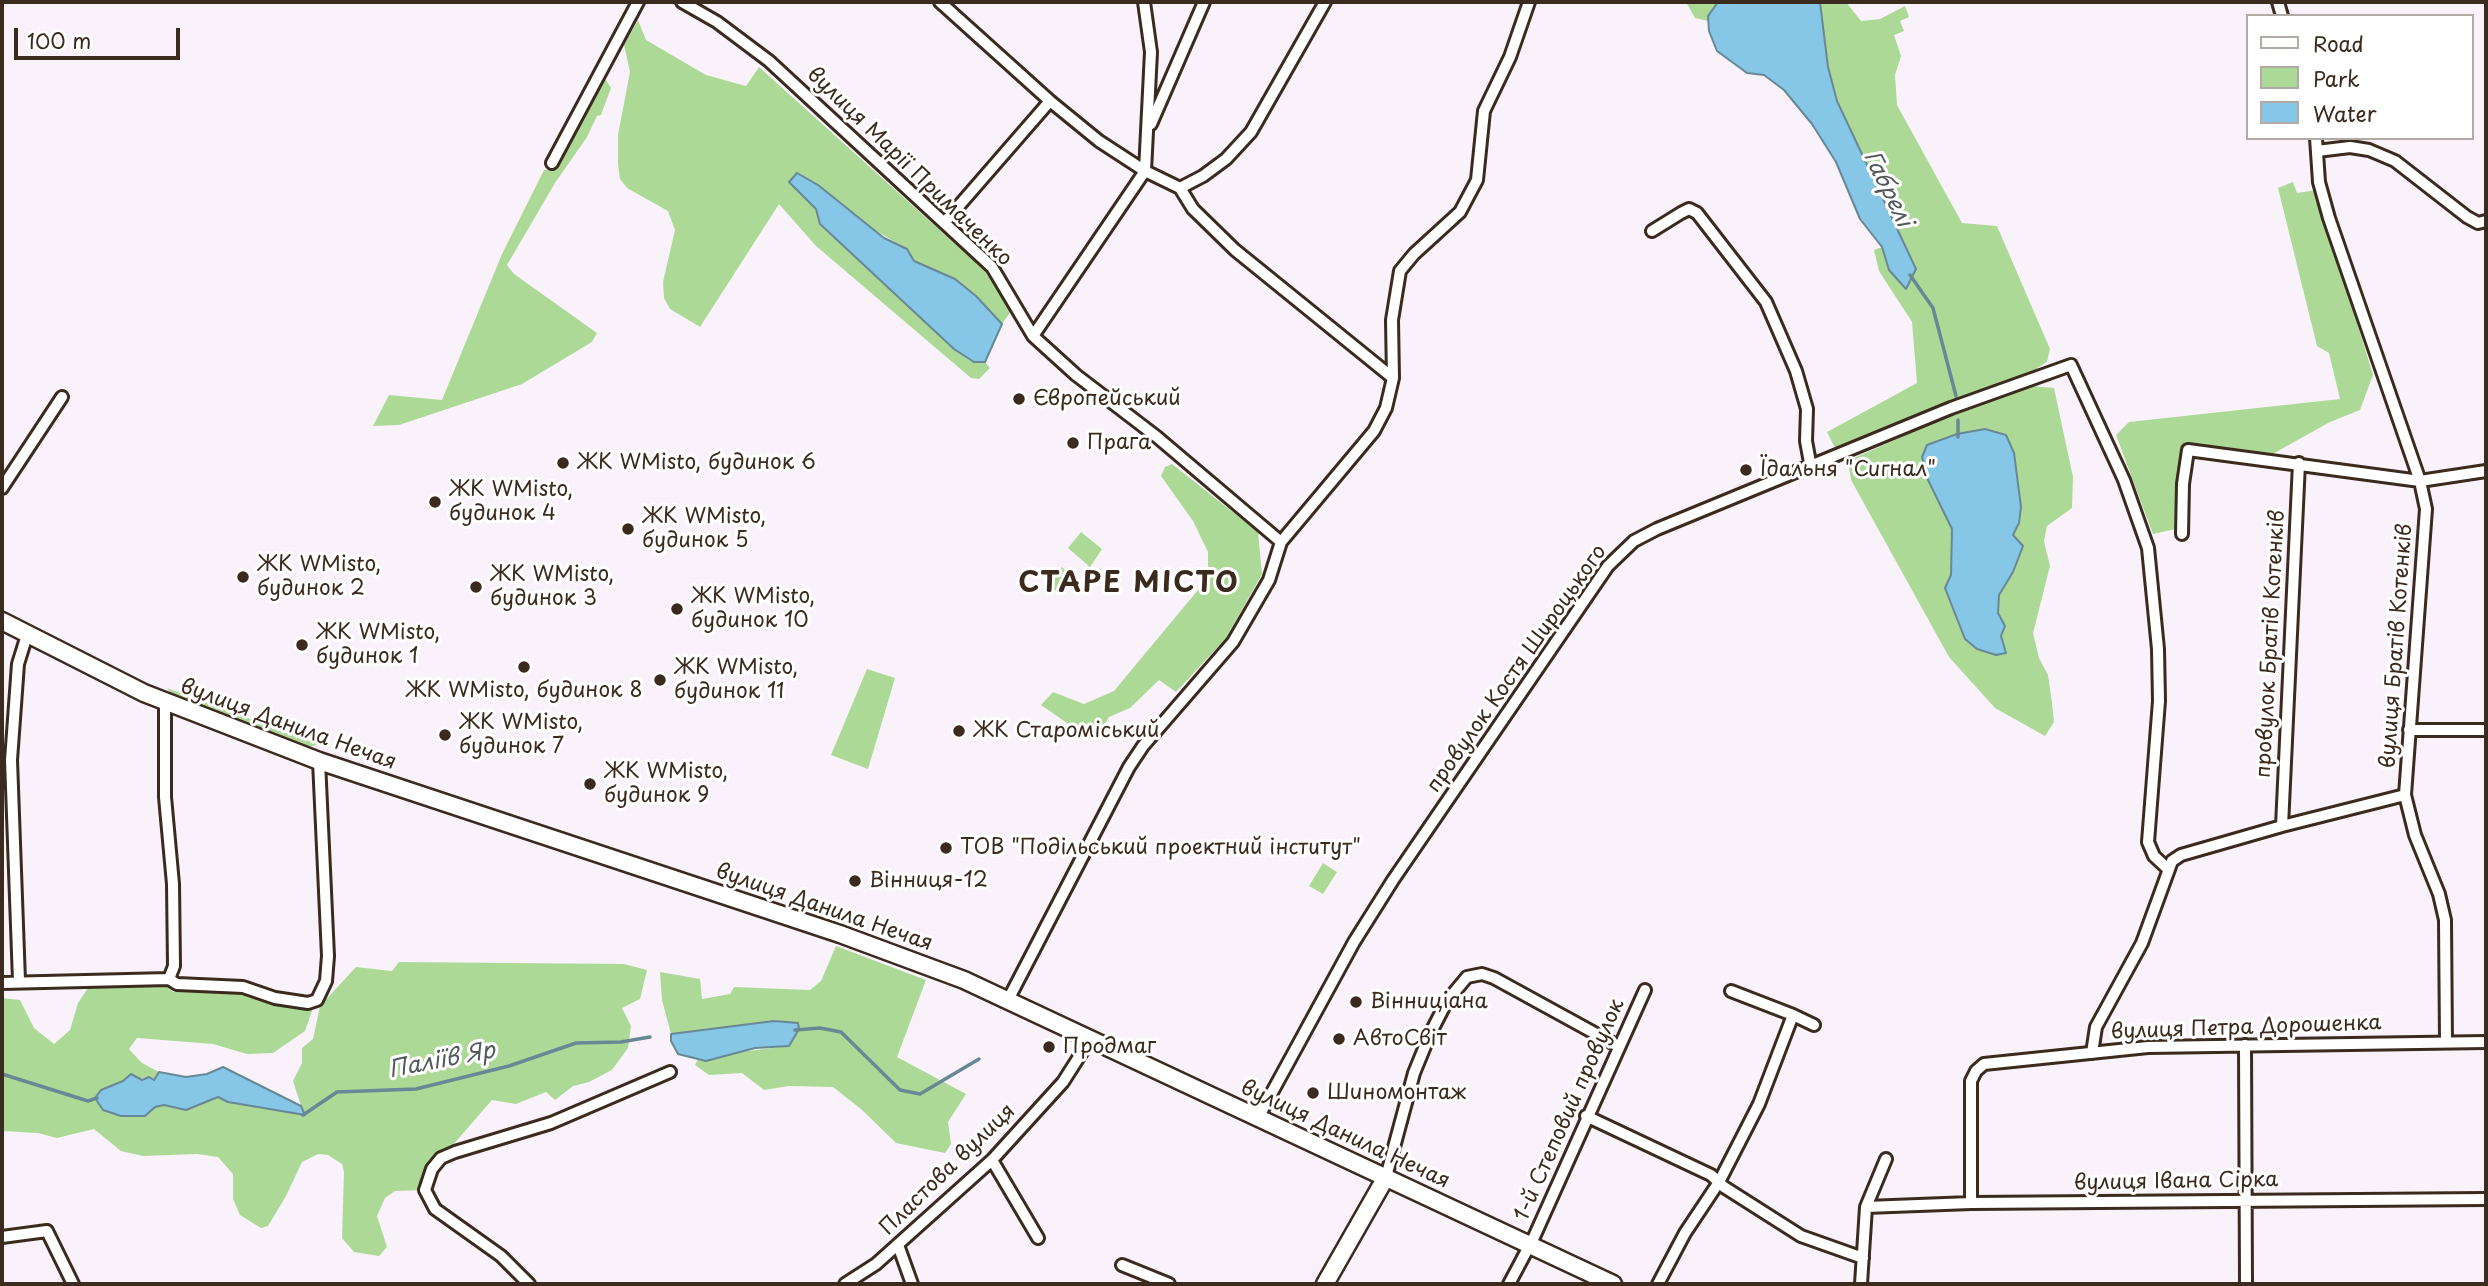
<!DOCTYPE html>
<html>
<head>
<meta charset="utf-8">
<style>
  body { margin:0 }
  #map { position:relative; width:2488px; height:1286px; overflow:hidden; background:#f9f2fb; font-family:"Playpen Sans",sans-serif }
  canvas { display:block }
  .frame { position:absolute; inset:0; border:4px solid #3b2a1e; pointer-events:none }
  .legend { position:absolute; left:2246px; top:14px; width:228px; height:126px; box-sizing:border-box; background:#fff; border:2px solid #b1aaa5; margin:0; padding:9px 12px; list-style:none; font-size:21px; color:#3b2a1e }
  .legend li { display:flex; align-items:center; gap:14px; height:35px }
  .legend b { width:35px; border:2px solid #b1aaa5 }
  .scale { position:absolute; left:14px; top:28px; width:166px; height:32px; box-sizing:border-box; border:4px solid #3b2a1e; border-top:0; padding-left:9px; font-size:21px; line-height:24px; white-space:nowrap; color:#3b2a1e; -webkit-text-stroke:5px #fff; paint-order:stroke }
</style>
</head>
<body>
<div id="map">
<canvas width="2488" height="1286"></canvas>
<div class="frame"></div>
<ul class="legend">
<li><b style="height:9px;background:#fff"></b>Road</li>
<li><b style="height:19px;background:#add997"></b>Park</li>
<li><b style="height:19px;background:#86c6e6"></b>Water</li>
</ul>
<div class="scale">100 m</div>
</div>
<script>
const context = document.querySelector('canvas').getContext('2d');
context.lineJoin = 'round';
function fillPath(path, color) { context.fillStyle = color; context.fill(path, 'evenodd'); }
const shape = rows => new Path2D(rows.map(r => 'M' + r).join(''));
function trace(path, color, width, dash) { context.strokeStyle = color; context.lineWidth = width; context.lineCap = dash ? 'butt' : 'round'; context.setLineDash(dash || []); context.stroke(path); }
function drawText(font, color, halo, rows, align = 'center') {
  context.font = font + ' "Playpen Sans",sans-serif'; context.lineWidth = 6; context.setLineDash([]); context.textBaseline = 'middle'; context.strokeStyle = halo; context.fillStyle = color; for (const [text, x, y, turn = 0] of rows) {
    context.save(); context.translate(x, y); context.rotate((+turn || 0) * Math.PI / 180); context.textAlign = isNaN(turn) ? turn : align; if (halo) context.strokeText(text, 0, 0); context.fillText(text, 0, 0); context.restore();
  }
}
const green = shape([
  [1686,2,1718,2,1708,16,1708,21,1695,18],
  [1820,2,1846,2,1861,21,1880,19,1905,6,1909,17,1900,21,1904,31,1894,35,1901,56,1895,75,1897,105,1962,223,1997,226,2050,349,2047,362,2037,368,2032,386,2054,388,2073,477,2072,508,2047,526,2044,541,2050,566,2033,633,2039,658,2048,675,2052,703,2054,722,2045,736,1995,708,1949,657,1851,480,1849,467,1856,457,1902,437,1894,424,1835,448,1827,432,1917,383,1912,322,1879,271,1874,250,1882,247,1889,270,1906,289,1916,269,1837,101,1828,67],
  [1927,445,2014,453,2021,507,2019,523,2013,535,2023,546,2013,572,1999,595,1998,613,2005,626,2001,636,2006,653,1996,655,1977,649,1945,588,1951,575,1952,529,1928,480,1922,457],
  [638,20,646,40,706,75,746,86,759,67,984,270,1011,311,1002,324,955,279,914,261,907,249,854,218,818,185,816,209,820,225,954,349,973,362,985,362,990,368,979,379,971,378,816,246,779,204,700,327,670,309,664,298,663,282,675,230,668,211,627,188,620,179,618,164,618,135,630,72,624,45],
  [606,80,611,88,601,115,597,116,587,137,555,183,507,265,514,274,597,333,592,342,522,384,399,425,373,426,389,395,442,400,502,254,544,170,553,169,594,88],
  [2293,182,2297,193,2316,190,2373,375,2360,410,2330,422,2269,456,2186,445,2176,481,2180,528,2153,534,2116,435,2129,422,2340,399,2329,353,2317,346,2278,188],
  [1172,464,1258,532,1262,574,1226,638,1176,692,1159,680,1130,708,1109,717,1100,731,1080,732,1041,705,1053,692,1084,704,1114,691,1208,578,1208,552,1193,521,1161,476,1165,467],
  [1081,532,1102,549,1090,567,1068,548],
  [1062,567,1074,579,1059,594,1047,582],
  [867,669,895,678,868,769,831,755],
  [167,688,318,744,307,748,175,699],
  [1323,863,1337,872,1323,894,1309,886],
  [836,946,926,980,897,1057,966,1094,948,1122,951,1144,945,1153,896,1143,861,1109,833,1087,789,1086,764,1090,742,1073,709,1075,695,1065,699,1057,789,1046,774,1021,671,1034,662,1000,660,972,700,979,702,999,730,994,734,987,810,990,821,981],
  [399,962,624,964,647,970,640,999,622,1008,631,1026,628,1048,612,1070,589,1082,573,1086,555,1100,546,1092,516,1104,492,1100,432,1169,425,1190,395,1191,385,1198,377,1216,387,1247,379,1256,354,1252,342,1238,344,1172,342,1164,328,1155,318,1154,302,1162,286,1196,268,1226,261,1228,240,1215,233,1199,233,1174,218,1157,197,1154,143,1156,121,1151,94,1129,57,1138,38,1133,2,1131,2,998,20,1000,34,1028,54,1044,70,1030,78,1003,90,985,162,983,173,992,190,987,242,989,308,1004,313,1008,305,1031,273,1053,247,1054,213,1044,137,1038,129,1049,142,1063,159,1072,154,1080,149,1077,123,1081,101,1090,155,1107,165,1105,186,1110,218,1097,228,1102,304,1115,293,1081,302,1063,302,1048,313,1039,320,1006,356,967,392,971]
]);
const water = shape([
  [1718,2,1820,2,1828,67,1837,101,1916,269,1906,289,1889,270,1882,247,1860,219,1836,162,1812,124,1784,90,1764,75,1747,73,1717,51,1709,31,1708,16,1718,2],
  [797,173,818,185,884,238,907,249,914,261,955,279,976,296,1002,324,985,362,974,362,954,349,820,224,816,209,789,182,797,173],
  [1985,429,2006,435,2014,453,2021,507,2019,523,2013,535,2023,546,2013,572,1999,595,1998,613,2005,626,2001,636,2006,653,1996,655,1977,649,1965,639,1945,588,1951,575,1952,529,1928,480,1922,457,1927,445,1957,434,1985,429],
  [774,1021,798,1023,799,1029,789,1046,755,1048,706,1061,678,1054,671,1041,671,1034,774,1021],
  [223,1067,301,1106,305,1115,228,1102,218,1097,186,1110,164,1105,155,1107,145,1116,121,1116,103,1110,95,1098,101,1090,123,1081,131,1074,142,1080,149,1077,154,1080,159,1072,186,1077,207,1074,223,1067]
]);
const stream = shape([
  [1910,275,1933,308,1956,396],
  [1958,437,1958,420],
  [795,1030,820,1028,841,1032,900,1090,920,1094,979,1059],
  [2,1074,88,1101,97,1098],
  [303,1115,337,1092,416,1089,509,1066,576,1043,621,1042,650,1037]
]);
const minor = shape([
  [682,2,717,22,769,61,992,267,1033,336,1076,375,1157,437,1281,542],
  [940,2,1050,101,1099,141,1145,171,1180,188,1193,209,1235,250,1393,378],
  [2278,2,2282,16],
  [1151,124,1204,2],
  [2316,138,2319,182,2329,218,2420,481,2426,509,2405,795,2415,835,2439,894,2445,920,2446,1042],
  [2317,151,2350,147,2369,150,2395,161,2467,217,2478,223,2486,221],
  [552,163,638,2],
  [1180,188,1203,176,1226,159,1251,132,1325,2],
  [944,223,1050,101],
  [1652,231,1681,213,1689,209,1697,213,1766,302,1796,371,1807,409,1806,441,1811,468],
  [1033,336,1145,171,1151,52,1144,2],
  [2,488,62,397],
  [2182,534,2183,484,2188,450,2420,481,2486,471],
  [165,702,165,797,173,884,174,966,169,979],
  [2409,730,2486,730],
  [2282,826,2299,463],
  [19,981,11,760,18,664,27,635],
  [2,983,169,979,177,984,243,987,275,998,308,1003,317,1000,326,981,328,956,319,761],
  [1009,998,1129,767,1143,746,1233,642,1269,580,1281,542,1374,431,1386,408,1393,378,1392,320,1400,271,1414,254,1460,212,1477,180,1484,111,1510,57,1529,2],
  [1793,1015,1814,1025],
  [2245,1045,2246,1284],
  [2092,1053,2096,1027,2142,943,2172,861,2181,855,2282,826,2405,795],
  [1586,1116,1711,1175,1724,1187,1801,1236,1863,1258],
  [1258,1118,1354,942,1393,880,1608,566,1634,541,1657,529,1951,408,2071,365,2124,480,2148,548,2158,649,2159,701,2148,842,2154,856,2168,869],
  [992,1160,1038,1238],
  [1386,1177,1414,1073,1430,1034,1447,1001,1467,977,1482,974,1494,978,1618,1046],
  [1971,1203,1971,1081,1976,1071,1984,1064,2148,1047,2486,1042],
  [1866,1207,1971,1203,2486,1199],
  [2,1237,47,1231,73,1284],
  [898,1245,912,1284],
  [1122,1265,1169,1284],
  [529,1284,501,1256,435,1209,425,1190,432,1169,441,1158,455,1152,551,1123,670,1072],
  [845,1284,876,1264,992,1160,1063,1082,1091,1038],
  [1509,1284,1534,1237,1645,990],
  [1658,1284,1685,1233,1719,1182,1759,1104,1793,1015,1731,991],
  [1861,1284,1866,1207,1886,1159]
]);
const secondary = shape([
  [2,621,144,693,319,761,840,934,964,980,1613,1284],
  [1325,1284,1386,1177]
]);
const markers = [
  [1019,399,7,"#3b2a1e"],
  [1073,443,7,"#3b2a1e"],
  [563,463,7,"#3b2a1e"],
  [1746,470,7,"#3b2a1e"],
  [435,502,7,"#3b2a1e"],
  [628,529,7,"#3b2a1e"],
  [243,577,7,"#3b2a1e"],
  [476,587,7,"#3b2a1e"],
  [677,609,7,"#3b2a1e"],
  [302,645,7,"#3b2a1e"],
  [524,667,7,"#3b2a1e"],
  [660,680,7,"#3b2a1e"],
  [959,731,7,"#3b2a1e"],
  [445,735,7,"#3b2a1e"],
  [590,784,7,"#3b2a1e"],
  [946,848,7,"#3b2a1e"],
  [855,881,7,"#3b2a1e"],
  [1356,1002,7,"#3b2a1e"],
  [1339,1039,7,"#3b2a1e"],
  [1049,1047,7,"#3b2a1e"],
  [1313,1093,7,"#3b2a1e"]
];
const streetNames = [
  ["вулиця Марії Примаченко",909,167,44],
  ["провулок Братів Котенків",2271,644,-87],
  ["вулиця Братів Котенків",2397,646,-86],
  ["провулок Костя Широцького",1517,669,-55],
  ["вулиця Данила Нечая",288,725,20],
  ["вулиця Данила Нечая",824,908,19],
  ["вулиця Петра Дорошенка",2246,1028,-2],
  ["1-й Степовий провулок",1570,1110,-66],
  ["вулиця Данила Нечая",1345,1135,25],
  ["Пластова вулиця",948,1170,-44],
  ["вулиця Івана Сірка",2176,1182,-1]
];
const poiNames = [
  ["Європейський",1033,399],
  ["Прага",1087,443],
  ["ЖК WMisto, будинок 6",577,463],
  ["Їдальня \"Сигнал\"",1760,470],
  ["ЖК WMisto,",449,490],
  ["будинок 4",449,514],
  ["ЖК WMisto,",642,517],
  ["будинок 5",642,541],
  ["ЖК WMisto,",257,565],
  ["будинок 2",257,589],
  ["ЖК WMisto,",490,575],
  ["будинок 3",490,599],
  ["ЖК WMisto,",691,597],
  ["будинок 10",691,621],
  ["ЖК WMisto,",316,633],
  ["будинок 1",316,657],
  ["ЖК WMisto,",674,668],
  ["будинок 11",674,692],
  ["ЖК WMisto, будинок 8",524,691,"center"],
  ["ЖК WMisto,",459,723],
  ["будинок 7",459,747],
  ["ЖК Староміський",973,731],
  ["ЖК WMisto,",604,772],
  ["будинок 9",604,796],
  ["ТОВ \"Подільський проектний інститут\"",960,848],
  ["Вінниця-12",869,881],
  ["Вінниціана",1370,1002],
  ["АвтоСвіт",1353,1039],
  ["Продмаг",1063,1047],
  ["Шиномонтаж",1327,1093]
];
const waterNames = [
  ["Габрелі",1887,189,64],
  ["Паліїв Яр",442,1061,-11]
];
const districtNames = [
  ["СТАРЕ МІСТО",1129,584]
];
fillPath(green, '#add997');
fillPath(water, '#86c6e6');
trace(water, '#688896', 2);
trace(stream, '#688896', 3.5);
trace(minor, '#3b2a1e', 16);
trace(secondary, '#3b2a1e', 21);
trace(minor, '#fff', 10);
trace(secondary, '#fff', 16);
for (const [x, y, r, color] of markers) { const dot = new Path2D(); dot.arc(x, y, r, 0, 2 * Math.PI); context.fillStyle = color; context.fill(dot); trace(dot, '#fff', 2.5); }
drawText('21px', '#3b2a1e', '#fff', streetNames);
drawText('21px', '#3b2a1e', '#fff', poiNames, 'left');
drawText('italic 23px', '#52595a', '#fff', waterNames);
context.letterSpacing = '2px';
drawText('bold 28px', '#3b2a1e', '#fff', districtNames);
context.letterSpacing = '0px';
</script>
</body>
</html>
